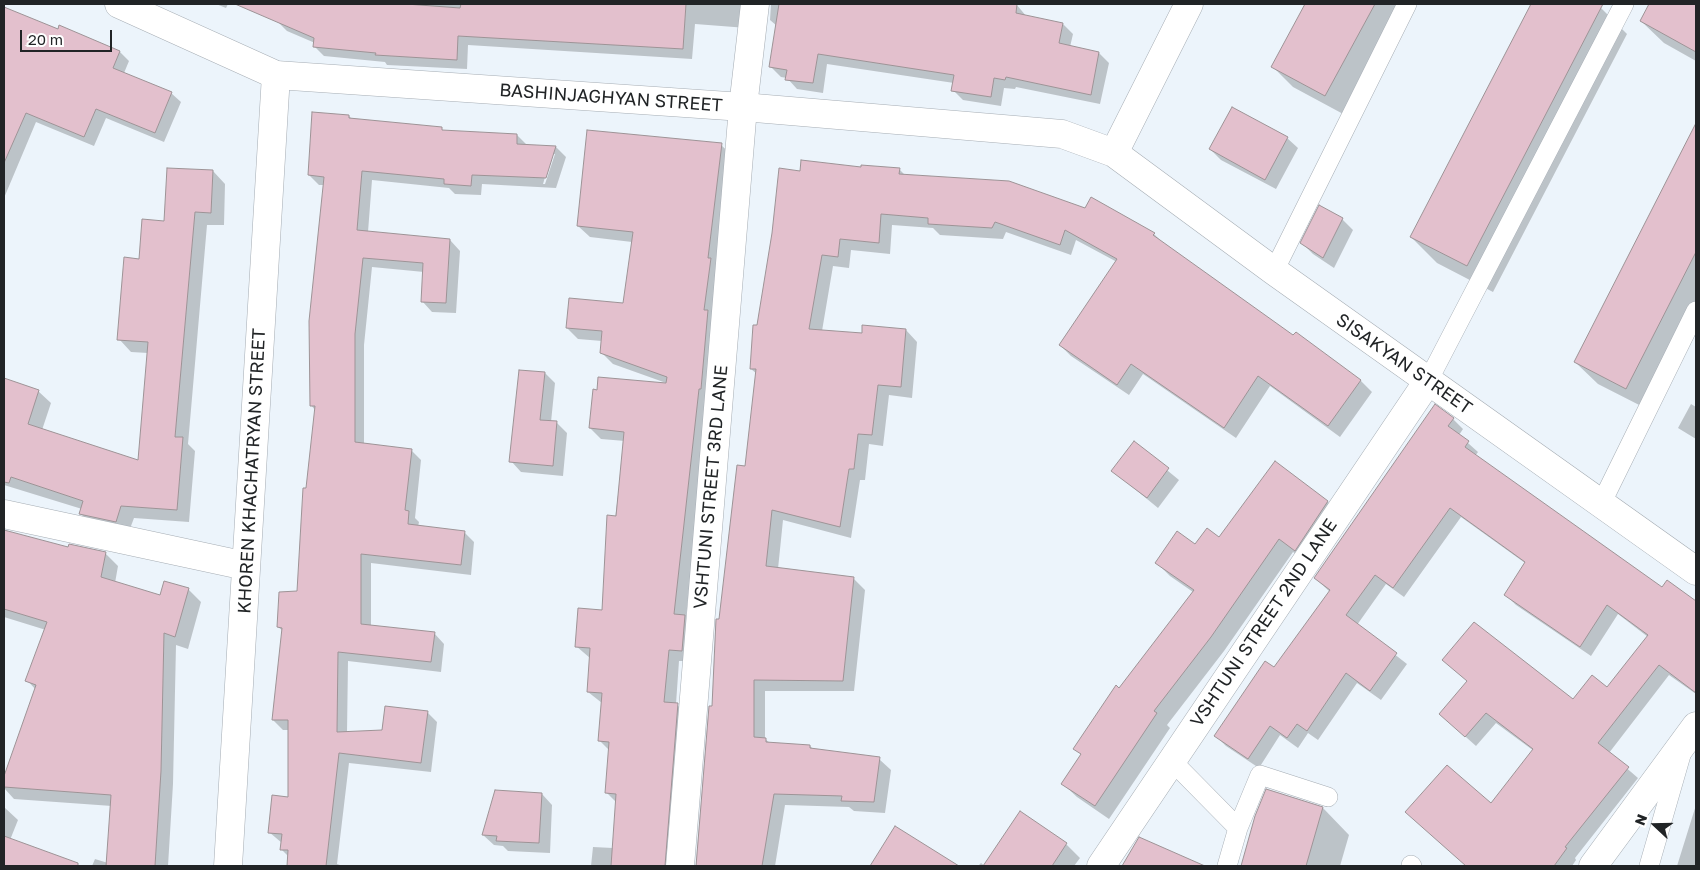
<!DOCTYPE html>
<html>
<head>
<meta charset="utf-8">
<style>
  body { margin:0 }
  #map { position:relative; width:1700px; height:870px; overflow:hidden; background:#ecf4fb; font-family:"Golos Text",sans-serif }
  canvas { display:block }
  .frame { position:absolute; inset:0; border:5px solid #212426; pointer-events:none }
  .north { position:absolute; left:1630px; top:800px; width:50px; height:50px; -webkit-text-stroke:4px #fff; paint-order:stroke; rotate:291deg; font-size:14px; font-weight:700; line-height:20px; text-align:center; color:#212426 }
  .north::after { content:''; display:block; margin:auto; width:18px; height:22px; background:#212426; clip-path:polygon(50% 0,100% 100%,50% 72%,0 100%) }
  .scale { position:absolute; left:20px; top:30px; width:92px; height:22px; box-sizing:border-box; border:2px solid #212426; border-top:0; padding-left:6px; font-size:15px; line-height:18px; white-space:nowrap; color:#212426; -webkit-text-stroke:4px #fff; paint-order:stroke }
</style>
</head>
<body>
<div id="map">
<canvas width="1700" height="870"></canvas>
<div class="frame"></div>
<div class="north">N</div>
<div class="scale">20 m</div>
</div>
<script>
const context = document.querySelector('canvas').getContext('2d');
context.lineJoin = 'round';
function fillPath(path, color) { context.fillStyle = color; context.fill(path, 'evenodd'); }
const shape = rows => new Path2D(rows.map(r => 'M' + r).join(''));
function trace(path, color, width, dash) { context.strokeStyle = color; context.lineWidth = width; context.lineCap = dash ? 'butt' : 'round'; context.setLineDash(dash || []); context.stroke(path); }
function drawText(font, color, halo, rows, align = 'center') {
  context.font = font + ' "Golos Text",sans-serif'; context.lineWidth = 5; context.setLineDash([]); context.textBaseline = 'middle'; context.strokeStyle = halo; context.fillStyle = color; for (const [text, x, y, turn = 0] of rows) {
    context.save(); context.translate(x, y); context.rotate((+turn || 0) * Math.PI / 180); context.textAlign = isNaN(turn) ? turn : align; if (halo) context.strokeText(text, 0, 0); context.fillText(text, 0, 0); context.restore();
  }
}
const shadow = shape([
  [216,4,228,4,226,8],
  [280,4,754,4,747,28,695,24,692,59,468,45,467,69,387,65,385,62,324,56,314,46,315,43,287,31,277,21,284,5],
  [771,4,937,4,965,8,966,4,1016,4,1027,17,1063,24,1073,34,1070,47,1099,53,1109,63,1100,104,1016,87,1015,89,1004,88,1001,106,963,100,953,90,954,83,827,64,823,93,797,89,787,78,781,77,771,67,777,26,770,20],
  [1306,4,1404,4,1345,115,1293,87,1273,67],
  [1532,4,1593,4,1601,8,1627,34,1493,292,1437,263,1411,237],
  [1651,4,1696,4,1696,61,1664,43,1641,21],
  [4,9,120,52,129,61,124,73,171,93,181,102,164,142,106,118,94,146,36,122,4,198],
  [349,116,352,119,441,129,444,132,517,135,527,145,556,147,566,157,556,188,482,184,481,195,455,194,449,188,372,180,368,232,450,240,460,251,456,313,432,312,422,301,424,272,372,267,364,345,364,445,411,450,421,460,415,518,419,522,418,527,464,532,474,542,471,575,371,563,371,626,434,633,444,644,441,672,348,661,347,733,383,732,427,712,437,722,431,772,349,763,337,864,343,866,289,866,289,857,281,849,282,843,269,832,290,799,289,730,283,730,273,720,283,631,278,627,298,592,315,410,311,405,324,185,319,185,309,175],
  [552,154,555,154,545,184,543,184],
  [1696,126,1696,317,1649,410,1598,384,1575,362],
  [1287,138,1298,148,1276,189,1221,160,1210,149],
  [721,145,733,156,686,618,696,628,693,661,679,661,676,704,689,716,676,866,562,866,591,866,593,847,613,848,617,803,607,793,610,751,599,740,602,703,588,692,590,658,576,646,603,612,625,441,601,439,590,428,669,384,613,364,601,352,602,341,578,339,567,328,624,304,632,242,590,237,578,226],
  [862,168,899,169,905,175,1154,234,1165,245,1294,337,1296,334,1361,381,1372,392,1340,437,1270,386,1236,438,1143,374,1129,395,1071,356,1060,345,1117,262,1076,240,1071,255,1006,232,1003,239,940,235,933,228,892,225,890,254,851,250,849,268,833,266,822,331,863,334,906,330,917,342,912,398,889,395,883,446,869,444,865,480,860,480,851,538,783,520,778,569,853,578,865,590,854,691,765,691,765,739,771,744,810,746,814,750,879,759,891,770,885,813,854,811,849,807,785,805,775,866,697,866,710,707,713,707,720,621,746,467,757,374,751,369,758,327,801,172],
  [213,171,225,184,224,225,207,225,188,444,195,451,189,522,134,518,128,534,93,526,81,514,82,509,4,485,4,379,38,391,51,403,42,430,139,462,148,353,131,352,119,339,140,260,166,223],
  [1342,219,1353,230,1334,268,1313,254,1302,243],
  [545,373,555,383,551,422,556,422,567,433,563,476,521,472,511,461],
  [1691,404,1696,407,1696,439,1678,428],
  [1453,419,1463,429,1459,435,1478,452,1475,456,1662,589,1668,582,1696,603,1696,694,1669,675,1609,753,1638,778,1575,858,1576,860,1572,866,1467,866,1417,822,1491,805,1534,751,1496,723,1476,746,1440,714,1573,701,1607,689,1648,637,1618,614,1591,656,1516,605,1506,595,1525,563,1461,517,1404,597,1386,584,1357,625,1407,664,1381,700,1357,683,1318,740,1308,733,1298,748,1280,735,1259,768,1226,746,1216,736,1274,669,1330,592,1315,578],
  [1134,443,1179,480,1158,508,1113,471],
  [1275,463,1328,502,1341,515,1309,563,1293,552,1224,651,1167,725,1170,728,1109,819,1077,797,1063,784,1082,755,1075,749,1193,592,1170,576,1157,563,1219,539],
  [4,531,69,548,105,553,118,566,115,583,160,596,188,589,201,602,188,649,176,645,173,784,168,866,92,866,95,859,108,863,112,806,14,799,4,788,4,779,36,690,27,680,46,630,4,617],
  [1267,790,1323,808,1349,835,1340,866,1242,866,1256,819],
  [542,794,552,805,550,853,508,851,503,846,494,845,483,835],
  [1696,805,1696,866,1677,866],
  [4,807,18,820,10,840,49,862,47,866,4,866],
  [895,828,956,866,872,866],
  [1066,844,1080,858,1074,866,978,866,981,863,985,866]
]);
const building = shape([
  [235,4,406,4,460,8,461,4,686,4,683,49,458,36,457,60,375,55,376,53,313,47,314,38,235,4],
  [779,4,1017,4,1016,13,1063,23,1059,43,1099,52,1091,95,1006,77,1005,80,994,78,991,97,951,91,954,75,818,54,813,83,785,80,787,70,769,67,779,4],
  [1305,4,1375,4,1325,96,1271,67,1305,4],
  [1531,4,1603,4,1467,266,1410,237,1531,4],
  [1649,4,1696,4,1696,52,1640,21,1649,4],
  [4,7,58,29,59,25,120,51,113,68,172,92,155,133,96,109,84,137,26,113,4,163,4,7],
  [1232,107,1288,137,1265,180,1209,149,1232,107],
  [312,112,349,115,349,118,442,127,442,130,517,134,517,144,556,146,546,178,472,175,471,186,444,184,444,179,362,171,357,230,450,239,446,303,421,302,423,263,363,258,355,334,355,442,412,449,405,510,409,511,408,524,465,531,461,565,361,554,361,624,435,632,431,662,338,652,337,732,382,730,385,706,428,711,421,763,339,753,326,866,287,866,288,850,280,850,282,834,268,833,272,795,288,797,288,720,272,720,282,628,277,627,279,592,297,591,303,488,306,488,315,406,310,406,309,321,324,177,308,175,312,112],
  [1696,123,1696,252,1626,389,1574,362,1696,123],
  [587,130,722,143,708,258,711,258,704,310,708,310,701,389,699,389,674,614,685,615,682,651,669,650,664,702,678,703,665,866,611,866,616,794,605,793,609,742,598,741,602,693,587,692,590,648,575,647,578,608,602,610,607,515,616,516,624,432,589,428,593,389,597,390,598,377,666,383,667,377,600,353,602,331,566,328,569,298,623,303,633,232,577,226,587,130],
  [801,160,861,167,861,165,900,168,899,174,1009,181,1085,208,1091,197,1155,233,1153,235,1293,335,1296,332,1361,380,1328,426,1258,376,1224,428,1131,364,1117,385,1059,345,1117,259,1065,230,1060,245,995,222,992,228,928,224,928,218,881,214,879,243,840,239,838,257,822,255,809,329,862,333,862,325,906,329,901,387,878,385,872,435,858,434,854,469,849,469,840,527,772,510,766,566,854,577,843,681,754,680,754,737,766,738,766,742,810,745,810,748,880,757,874,802,841,801,842,796,774,794,762,866,696,866,709,706,712,706,716,619,719,619,737,465,745,466,756,369,750,369,753,325,757,325,772,233,779,168,800,171,801,160],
  [167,168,213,170,211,213,195,212,175,437,183,437,177,510,121,506,116,522,79,514,83,501,11,477,9,483,4,482,4,378,39,390,28,424,138,460,148,342,117,340,124,257,139,259,142,219,164,221,167,168],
  [1319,205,1343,218,1323,258,1300,243,1319,205],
  [519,370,545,372,540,420,557,421,553,466,509,462,519,370],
  [1435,404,1454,418,1448,426,1469,441,1465,447,1662,587,1667,580,1696,601,1696,693,1659,665,1598,743,1629,767,1565,847,1567,848,1554,866,1466,866,1405,812,1447,765,1491,803,1533,749,1486,713,1465,737,1439,714,1467,681,1442,660,1474,622,1573,699,1592,675,1607,687,1648,635,1607,605,1580,647,1504,595,1525,562,1450,508,1393,588,1375,575,1346,615,1397,653,1370,691,1346,673,1307,731,1297,724,1287,738,1270,726,1248,759,1214,736,1265,661,1274,667,1330,590,1314,578,1435,404],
  [1134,441,1169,468,1147,498,1111,471,1134,441],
  [1275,461,1328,501,1295,551,1279,539,1211,637,1154,711,1157,713,1095,806,1061,784,1081,754,1073,749,1116,685,1119,688,1194,590,1155,563,1177,531,1195,544,1207,528,1219,537,1275,461],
  [4,530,68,547,69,544,106,552,101,577,160,595,164,581,189,588,175,637,164,633,161,771,155,866,106,866,111,795,4,787,4,776,36,685,25,681,47,622,4,609,4,530],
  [1266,789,1323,807,1306,866,1241,866,1255,816,1266,789],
  [495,790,542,793,539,843,496,841,497,836,482,835,495,790],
  [1020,811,1067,843,1052,866,983,866,1020,811],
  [895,826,959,866,870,866,895,826],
  [4,836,78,863,78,866,4,866,4,836],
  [1139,837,1205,866,1122,866,1139,837]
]);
const service = shape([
  [1274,271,1407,4],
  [1428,381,1624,4],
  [1601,504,1696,311],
  [1172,761,1238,828,1227,866],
  [1238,828,1260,775,1328,797],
  [1411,865,1412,866],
  [1649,866,1681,755]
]);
const minor = shape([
  [4,514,246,566],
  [228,866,276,75],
  [680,866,743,107,755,4],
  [1101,866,1428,381],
  [1593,866,1696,726]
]);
const secondary = shape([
  [119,4,276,75,743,107,1062,134,1114,153,1274,271,1696,571],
  [1114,153,1189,4]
]);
const streetNames = [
  ["BASHINJAGHYAN STREET",611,98,4],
  ["SISAKYAN STREET",1404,364,35],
  ["KHOREN KHACHATRYAN STREET",252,471,-87],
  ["VSHTUNI STREET 3RD LANE",711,487,-85],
  ["VSHTUNI STREET 2ND LANE",1264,623,-56]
];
fillPath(shadow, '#0003');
fillPath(building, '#e3c0cd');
trace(building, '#9d9396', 1);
trace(service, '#a6adb4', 20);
trace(minor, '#a6adb4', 29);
trace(secondary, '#a6adb4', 29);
trace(service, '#fff', 19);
trace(minor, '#fff', 28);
trace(secondary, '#fff', 28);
drawText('18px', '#212426', '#fff', streetNames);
</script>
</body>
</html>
